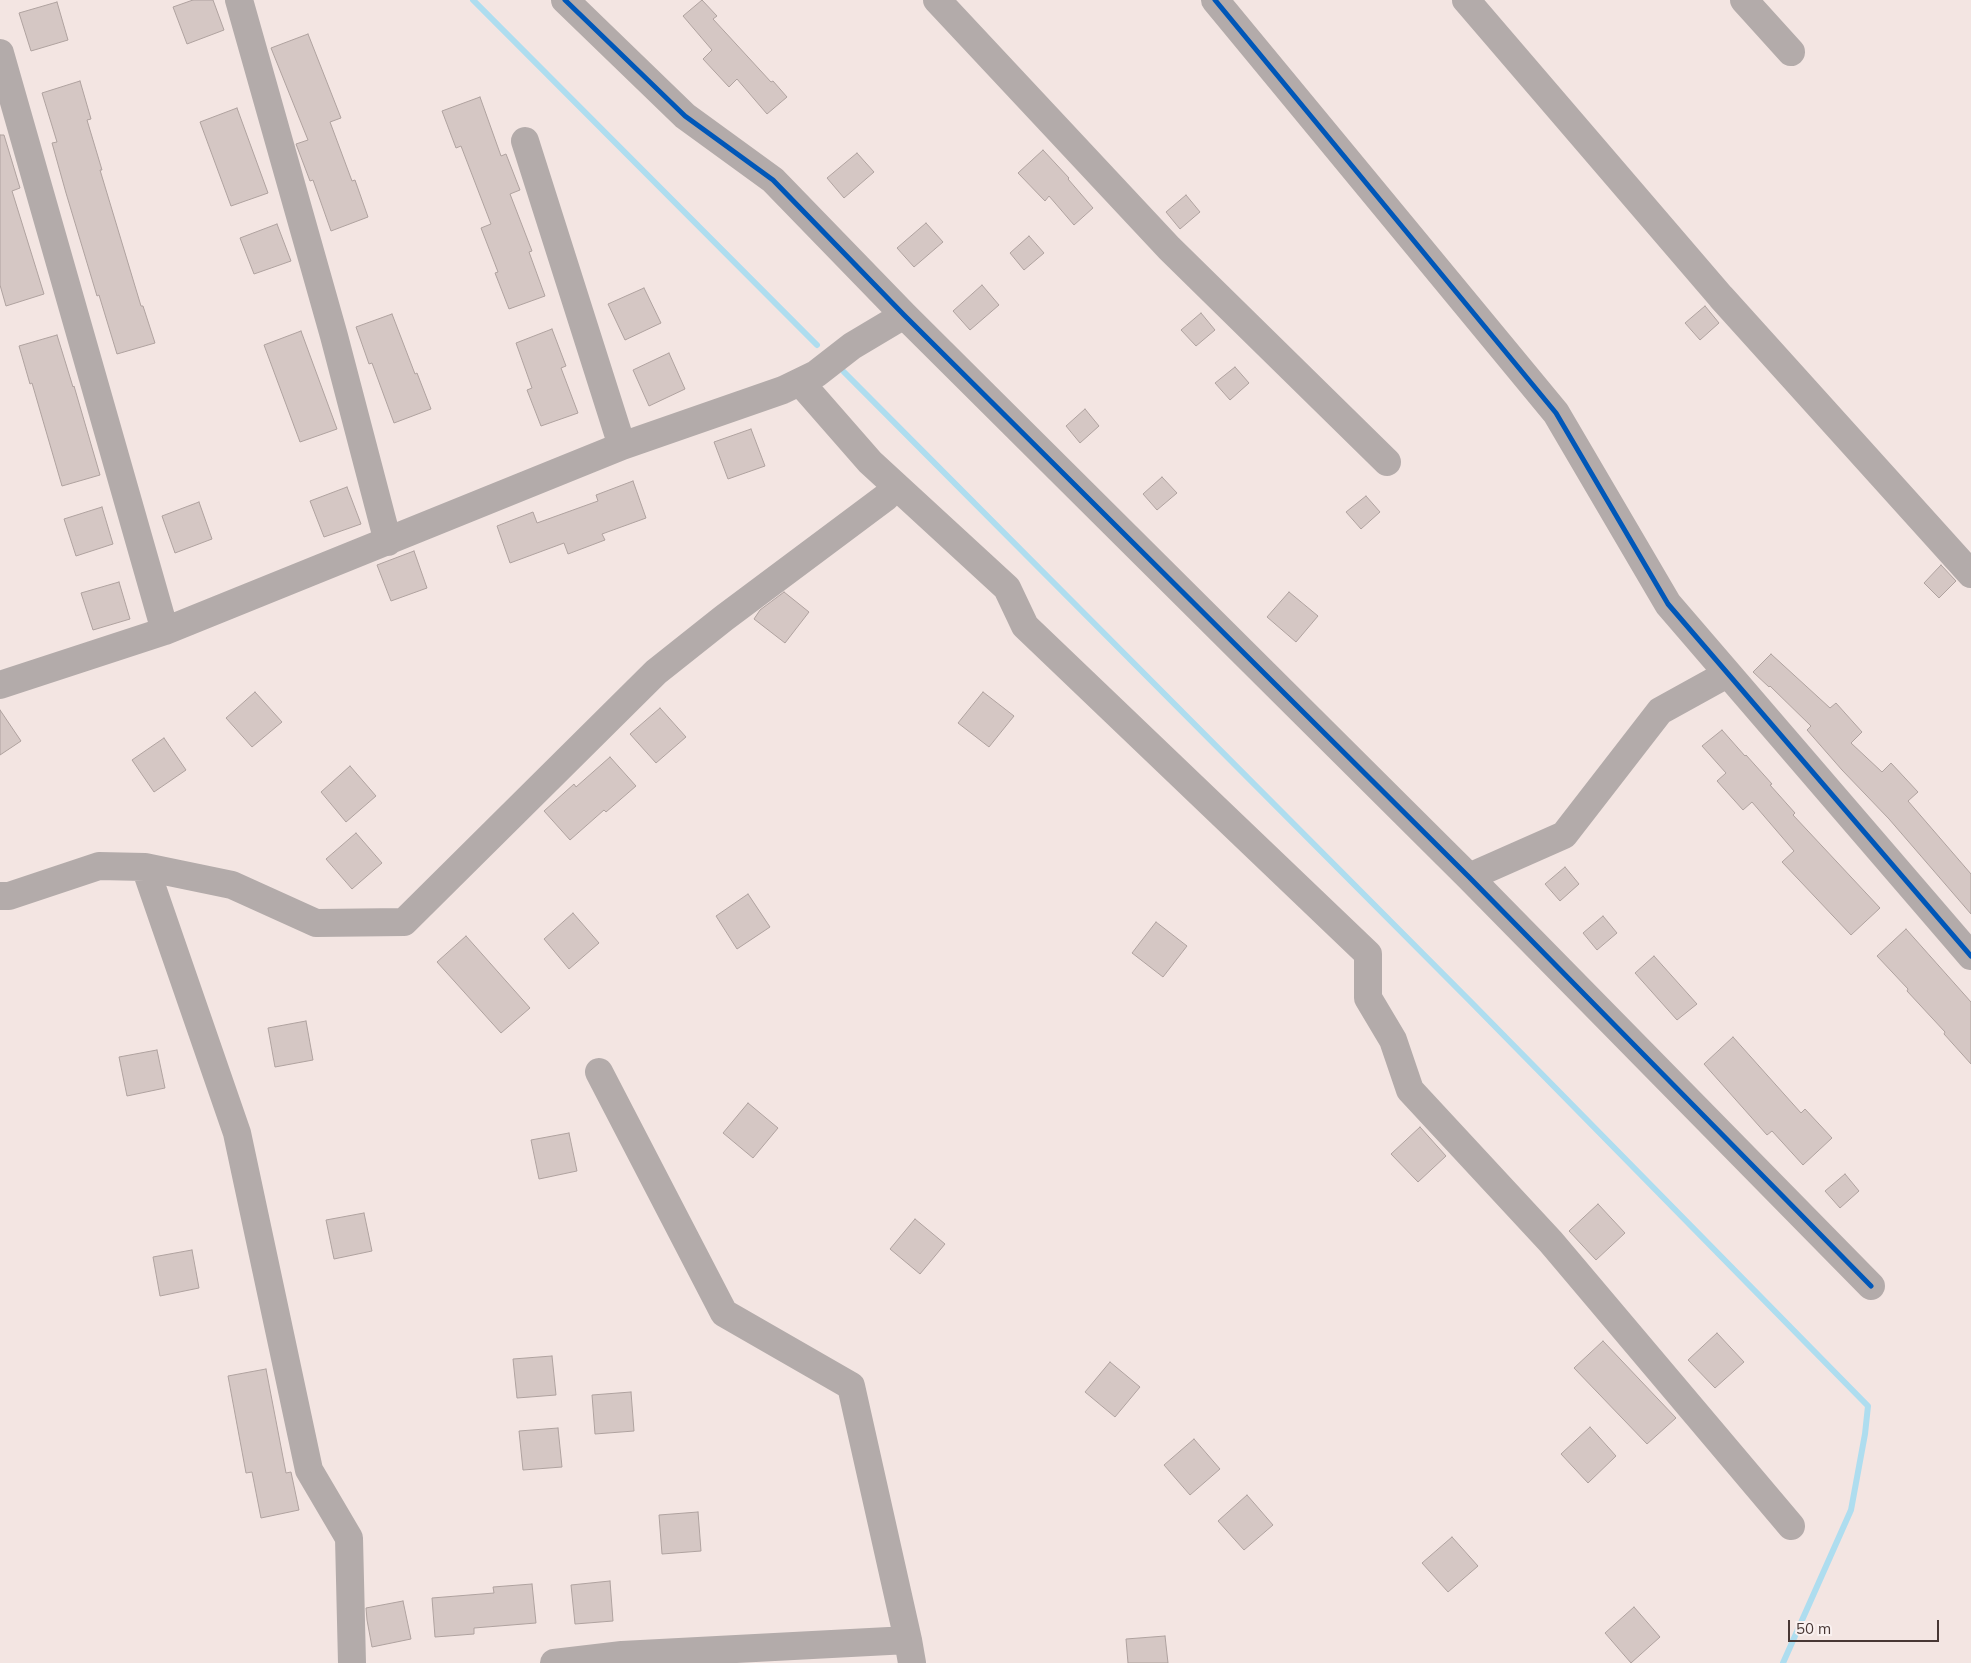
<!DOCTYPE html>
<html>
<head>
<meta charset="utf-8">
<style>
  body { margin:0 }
  #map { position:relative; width:1971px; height:1663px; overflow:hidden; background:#f3e5e2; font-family:Mulish,sans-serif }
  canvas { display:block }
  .scale { position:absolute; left:1788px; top:1620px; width:151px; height:22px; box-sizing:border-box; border:2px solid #483734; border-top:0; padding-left:6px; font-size:15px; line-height:18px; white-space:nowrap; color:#483734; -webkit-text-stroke:4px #faf1f0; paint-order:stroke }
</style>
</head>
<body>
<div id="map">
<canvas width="1971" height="1663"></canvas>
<div class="scale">50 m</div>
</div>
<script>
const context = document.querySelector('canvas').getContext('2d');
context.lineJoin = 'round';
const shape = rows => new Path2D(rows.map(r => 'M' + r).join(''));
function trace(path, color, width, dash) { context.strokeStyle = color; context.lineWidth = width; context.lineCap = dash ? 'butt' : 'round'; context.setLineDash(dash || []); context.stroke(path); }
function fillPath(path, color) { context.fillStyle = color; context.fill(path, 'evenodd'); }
const stream = shape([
  [473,0,817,345],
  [844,372,1469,1000,1868,1406,1865,1434,1851,1510,1783,1663]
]);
const building = shape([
  [193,0,213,0,224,30,187,44,173,7,193,0],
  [702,0,717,16,713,19,771,82,773,81,787,97,767,114,737,79,729,87,703,59,712,50,683,16,702,0],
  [57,2,68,40,31,51,19,13,57,2],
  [308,34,341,118,330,122,352,181,355,180,368,217,331,231,313,180,310,181,296,144,308,140,271,48,308,34],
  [80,81,91,119,87,120,102,170,100,170,141,306,143,306,155,343,117,354,99,295,97,296,66,193,52,143,57,142,42,93,80,81],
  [480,97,501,156,506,154,520,190,510,194,532,251,529,252,545,296,509,309,495,273,498,272,481,228,491,224,461,146,456,148,442,111,480,97],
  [237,108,268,193,231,206,200,122,237,108],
  [0,135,4,135,20,188,12,191,44,294,6,306,0,285,0,135],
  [1043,150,1069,178,1068,179,1093,208,1074,225,1049,196,1045,201,1018,173,1043,150],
  [857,153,874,172,844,198,827,178,857,153],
  [1186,195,1200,212,1180,229,1166,212,1186,195],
  [926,223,943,242,914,267,897,248,926,223],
  [277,224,291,261,254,274,240,238,277,224],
  [1029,236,1044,253,1024,270,1010,253,1029,236],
  [982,285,999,305,970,330,953,311,982,285],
  [644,288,661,323,625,340,608,304,644,288],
  [1705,306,1719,323,1700,340,1685,323,1705,306],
  [1201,313,1215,330,1196,346,1181,330,1201,313],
  [392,314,415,374,417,373,431,409,394,423,372,363,369,364,356,327,392,314],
  [552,329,566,366,561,368,578,413,541,426,527,390,532,388,516,343,552,329],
  [301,331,337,429,300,442,264,345,301,331],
  [57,335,73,387,74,386,100,475,62,486,32,383,30,384,19,346,57,335],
  [669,353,685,389,649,406,633,370,669,353],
  [1235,367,1249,383,1230,400,1215,383,1235,367],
  [1085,409,1099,426,1080,443,1066,426,1085,409],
  [751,429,765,466,728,479,714,442,751,429],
  [1162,477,1177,493,1157,510,1143,494,1162,477],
  [633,481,646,518,602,534,605,540,568,554,564,543,510,563,497,526,533,512,537,523,598,501,596,495,633,481],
  [347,487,361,524,324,537,310,501,347,487],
  [1366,496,1380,512,1361,529,1346,512,1366,496],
  [199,502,212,539,175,553,162,516,199,502],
  [102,507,113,544,76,556,64,519,102,507],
  [414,551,427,588,391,601,377,565,414,551],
  [1941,565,1956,581,1939,598,1924,583,1941,565],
  [119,582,130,619,93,630,81,593,119,582],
  [784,592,809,612,785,643,754,619,760,610,784,592],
  [1289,592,1318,616,1296,642,1267,617,1289,592],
  [1771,654,1830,708,1836,703,1862,732,1851,743,1882,772,1891,763,1918,792,1908,801,1971,874,1971,914,1889,819,1842,770,1807,730,1811,726,1770,686,1769,687,1753,672,1771,654],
  [255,692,282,722,252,747,226,718,255,692],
  [983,692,1014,716,989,747,958,723,983,692],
  [660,708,686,737,656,763,630,734,660,708],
  [0,710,21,741,0,755,0,710],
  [1722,730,1745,756,1746,755,1772,784,1770,785,1795,813,1793,815,1880,908,1851,935,1782,862,1794,851,1752,802,1743,810,1717,781,1726,773,1702,746,1722,730],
  [164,738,186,770,154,792,132,760,164,738],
  [610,757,636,786,606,812,604,810,570,840,544,811,574,784,576,787,610,757],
  [350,766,376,796,346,822,321,792,350,766],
  [356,833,382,863,352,889,326,859,356,833],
  [1565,867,1579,884,1560,901,1545,884,1565,867],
  [748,894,770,927,737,949,716,916,748,894],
  [573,913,599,943,569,969,544,939,573,913],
  [1603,916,1617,933,1597,950,1583,933,1603,916],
  [1156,922,1187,946,1163,977,1132,953,1156,922],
  [1906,929,1971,1002,1971,1064,1944,1034,1945,1032,1907,991,1908,989,1877,956,1906,929],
  [466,936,530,1008,501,1033,437,962,466,936],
  [1654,956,1697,1004,1677,1020,1635,973,1654,956],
  [306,1021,313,1060,275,1067,268,1028,306,1021],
  [1733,1037,1801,1113,1805,1109,1832,1138,1803,1165,1772,1131,1767,1135,1704,1064,1733,1037],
  [157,1050,165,1088,127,1096,119,1057,157,1050],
  [748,1103,778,1128,753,1158,723,1133,748,1103],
  [1420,1127,1446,1156,1418,1182,1391,1154,1420,1127],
  [569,1133,577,1171,539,1179,531,1140,569,1133],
  [1845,1174,1859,1191,1840,1208,1825,1191,1845,1174],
  [1598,1204,1625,1233,1596,1260,1569,1231,1598,1204],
  [364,1213,372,1251,334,1259,326,1220,364,1213],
  [915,1219,945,1244,920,1274,890,1249,915,1219],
  [192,1250,199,1288,160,1296,153,1257,192,1250],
  [1717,1333,1744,1362,1715,1388,1688,1360,1717,1333],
  [1603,1341,1676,1418,1647,1444,1574,1368,1603,1341],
  [552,1356,556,1395,517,1398,513,1359,552,1356],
  [1110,1362,1140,1387,1115,1417,1085,1392,1110,1362],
  [266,1369,286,1473,291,1472,299,1510,261,1518,252,1472,246,1473,228,1376,266,1369],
  [631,1392,634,1431,595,1434,592,1395,631,1392],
  [1590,1427,1616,1456,1588,1483,1561,1454,1590,1427],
  [558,1428,562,1467,523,1470,519,1431,558,1428],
  [1194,1439,1220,1469,1190,1495,1164,1465,1194,1439],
  [1247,1495,1273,1525,1244,1550,1218,1521,1247,1495],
  [698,1512,701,1551,662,1554,659,1515,698,1512],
  [1452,1537,1478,1566,1448,1592,1422,1563,1452,1537],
  [610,1581,613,1621,575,1624,571,1585,610,1581],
  [532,1584,536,1623,474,1628,474,1634,435,1637,432,1598,494,1593,493,1587,532,1584],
  [403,1601,411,1639,372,1647,367,1620,366,1608,403,1601],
  [1634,1607,1660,1637,1631,1663,1605,1633,1634,1607],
  [1165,1636,1168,1663,1128,1663,1126,1639,1165,1636]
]);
const minor = shape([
  [239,0,334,336,388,542],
  [565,0,685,116,773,180,904,315,1469,877,1871,1286],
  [937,0,1169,248,1387,462],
  [1215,0,1556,413,1668,604,1971,956],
  [1466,0,1721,297,1971,574],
  [1744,0,1791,52],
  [0,53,165,631],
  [525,141,622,446],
  [800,382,870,462,1007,588,1025,626,1368,954,1368,998,1393,1040,1410,1090,1551,1242,1791,1526],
  [0,685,165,631,622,446,783,390,816,374,852,346,904,315],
  [145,867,237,1133,309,1470,349,1538,352,1663],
  [1469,877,1564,835,1660,711,1727,674],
  [0,896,9,896,99,866,145,867,232,885,316,923,404,922,656,672,724,618,886,497],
  [599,1072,724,1313,851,1386,908,1640,912,1663],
  [554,1663,622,1655,908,1640]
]);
const cycleway = shape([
  [565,0,685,116,773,180,904,315,1469,877,1871,1286],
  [1215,0,1556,413,1668,604,1971,956]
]);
trace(stream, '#aeddef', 6);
fillPath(building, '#d5c7c4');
trace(building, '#afa29f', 1);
trace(minor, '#b3abaa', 28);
trace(cycleway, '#0057b8', 5);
</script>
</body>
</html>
